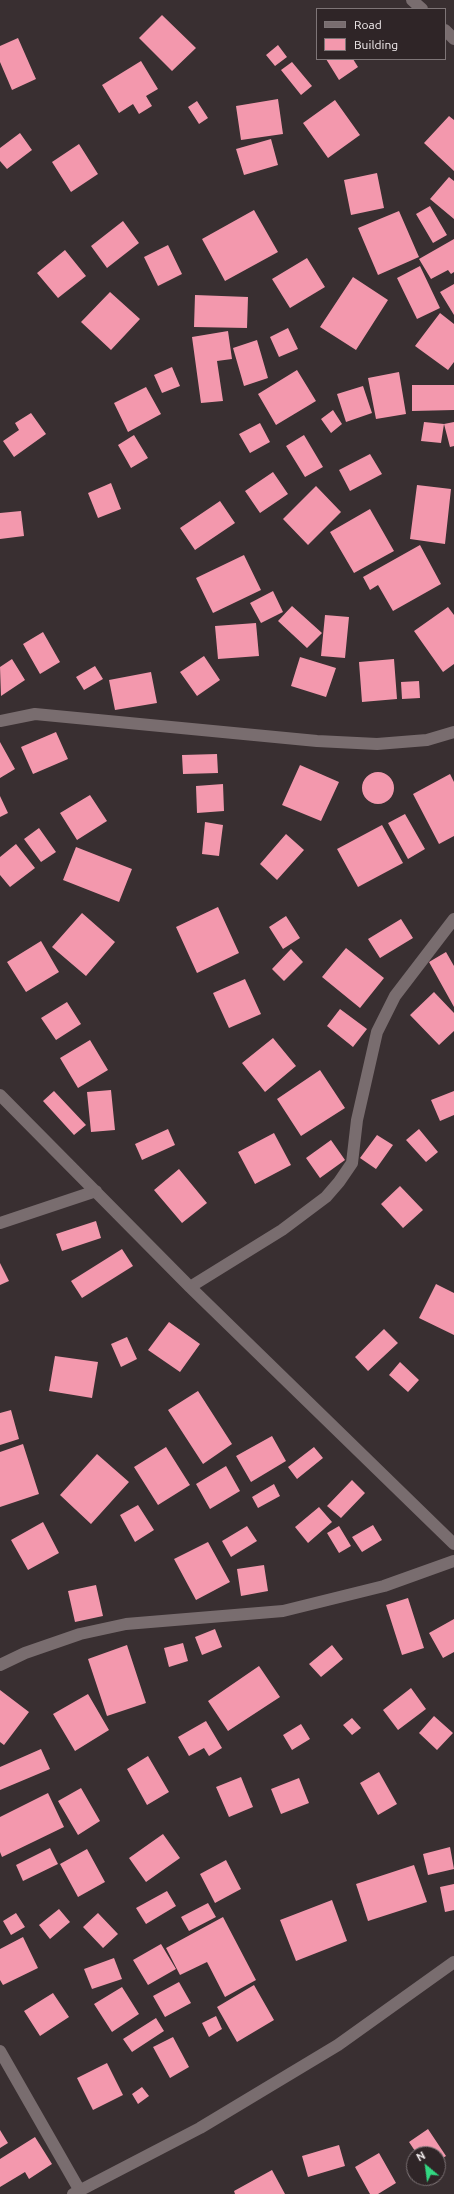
<!DOCTYPE html>
<html>
<head>
<meta charset="utf-8">
<style>
  body { margin:0 }
  #map { position:relative; width:454px; height:2194px; overflow:hidden; background:#392f31; font-family:Ubuntu,sans-serif }
  canvas { display:block }
  .legend { position:absolute; left:316px; top:8px; width:130px; height:52px; box-sizing:border-box; background:#2f2527; border:1px solid #7e7577; margin:0; padding:5px 7px; list-style:none; font-size:12px; color:#f4eeef }
  .legend li { display:flex; align-items:center; gap:8px; height:20px }
  .legend b { width:20px; border:1px solid #7e7577 }
  .north { position:absolute; left:406px; top:2146px; width:40px; height:40px; box-sizing:border-box; background:#2f2527; border:1px solid #7e7577; border-radius:50%; rotate:331deg; font-size:11px; font-weight:700; line-height:16px; text-align:center; color:#f4eeef }
  .north::after { content:''; display:block; margin:auto; width:14px; height:18px; background:#32d882; clip-path:polygon(50% 0,100% 100%,50% 72%,0 100%) }
</style>
</head>
<body>
<div id="map">
<canvas width="454" height="2194"></canvas>
<ul class="legend">
<li><b style="height:5px;background:#796d6f"></b>Road</li>
<li><b style="height:11px;background:#f398ad"></b>Building</li>
</ul>
<div class="north">N</div>
</div>
<script>
const context = document.querySelector('canvas').getContext('2d');
context.lineJoin = 'round';
function fillPath(path, color) { context.fillStyle = color; context.fill(path, 'evenodd'); }
const shape = rows => new Path2D(rows.map(r => 'M' + r).join(''));
function trace(path, color, width, dash) { context.strokeStyle = color; context.lineWidth = width; context.lineCap = dash ? 'butt' : 'round'; context.setLineDash(dash || []); context.stroke(path); }
const building = shape([
  [162,15,196,48,172,71,139,38],
  [18,38,36,79,12,90,0,62,0,46],
  [278,45,287,57,275,66,266,55],
  [326,59,353,59,358,67,339,80],
  [141,61,158,89,146,96,152,106,139,114,133,104,119,113,102,85],
  [292,62,312,86,301,95,281,70],
  [278,99,283,134,241,140,236,106],
  [335,100,360,135,328,158,303,123],
  [197,101,208,118,199,124,188,107],
  [449,116,454,120,454,171,424,143],
  [20,133,32,150,7,169,0,161,0,148],
  [271,139,278,165,244,175,236,149],
  [79,144,98,174,71,192,52,162],
  [377,173,384,208,351,215,344,180],
  [449,177,454,181,454,219,430,199],
  [430,206,447,235,433,243,416,214],
  [254,210,278,252,225,281,202,239],
  [399,211,419,257,378,275,358,228],
  [123,221,139,243,107,268,91,246],
  [454,239,454,272,451,274,448,270,431,279,419,259],
  [168,245,182,274,158,286,144,257],
  [65,250,86,276,58,298,37,273],
  [307,258,325,287,290,308,272,279],
  [420,266,440,308,417,319,397,278],
  [353,277,388,300,356,350,320,327],
  [454,284,454,315,440,292],
  [110,292,140,319,111,350,81,322],
  [195,295,248,297,247,328,194,327],
  [440,313,454,324,454,362,448,370,415,346],
  [288,328,298,349,279,357,270,337],
  [228,331,232,359,217,361,223,401,201,403,192,337],
  [257,340,268,378,244,386,233,348],
  [172,367,180,386,162,393,154,375],
  [297,370,316,401,276,425,258,394],
  [399,372,406,414,376,419,368,378],
  [412,385,454,385,454,410,412,411],
  [363,386,372,413,346,422,337,394],
  [146,387,161,414,128,432,114,403],
  [333,410,342,424,331,433,321,419],
  [31,413,46,434,14,457,3,441,19,430,15,423],
  [424,422,444,424,441,443,421,441],
  [454,422,454,446,450,447,444,424],
  [260,423,270,442,250,453,239,434],
  [134,435,148,458,131,468,118,445],
  [304,435,323,467,305,477,286,446],
  [370,454,382,474,350,491,339,470],
  [273,472,288,494,260,513,245,491],
  [111,483,121,509,98,518,88,493],
  [417,485,451,489,445,544,410,539],
  [316,486,341,512,308,545,283,519],
  [220,501,235,523,195,550,180,528],
  [370,509,394,551,354,573,330,532],
  [21,511,24,536,0,539,0,513],
  [420,545,441,584,393,611,378,585,370,590,363,577],
  [244,555,261,590,213,613,196,578],
  [273,591,283,612,261,623,250,603],
  [292,606,322,633,307,648,278,621],
  [448,607,454,615,454,664,443,672,414,631],
  [325,615,349,617,345,658,321,656],
  [256,623,259,656,218,659,215,626],
  [43,632,60,662,40,674,23,644],
  [204,656,220,680,197,696,180,672],
  [300,657,336,668,326,697,291,686],
  [12,659,25,680,1,696,0,667],
  [394,659,397,699,362,702,359,662],
  [95,666,103,679,84,690,76,677],
  [151,672,157,703,115,710,109,680],
  [419,681,420,698,402,699,401,682],
  [56,732,68,759,33,774,21,747],
  [0,742,15,769,0,778],
  [217,754,218,773,183,774,182,755],
  [300,765,339,782,321,821,282,805],
  '362 788a16 16 0 1 1 32 0a16 16 0 1 1-32 0Z',
  [450,774,454,782,454,836,439,844,413,794],
  [223,784,224,811,197,813,196,786],
  [90,795,107,821,77,840,60,813],
  [0,796,8,813,0,817],
  [405,814,425,849,408,859,388,823],
  [205,822,223,825,219,856,202,854],
  [382,825,403,863,358,887,337,849],
  [39,828,56,852,41,862,24,839],
  [286,834,304,850,277,880,260,864],
  [16,844,35,868,10,887,0,875,0,857],
  [76,847,132,869,119,902,63,880],
  [218,907,239,953,197,973,176,927],
  [82,913,115,942,86,976,52,947],
  [286,916,300,938,283,949,269,927],
  [401,919,413,938,380,958,368,939],
  [41,941,59,972,26,992,7,962],
  [346,948,384,978,360,1008,322,977],
  [291,949,303,962,284,981,272,969],
  [446,952,454,966,454,1007,429,962],
  [245,979,261,1014,229,1028,213,993],
  [434,992,454,1013,454,1031,439,1045,410,1015],
  [67,1002,81,1024,56,1040,41,1018],
  [340,1009,367,1029,353,1047,327,1026],
  [273,1038,296,1066,265,1092,242,1063],
  [90,1040,108,1070,78,1088,60,1058],
  [320,1070,345,1108,301,1136,277,1099],
  [111,1090,115,1130,91,1132,87,1092],
  [54,1091,86,1125,74,1135,43,1101],
  [454,1091,454,1115,440,1121,431,1100],
  [168,1129,175,1145,142,1160,135,1144],
  [419,1129,438,1152,426,1162,406,1140],
  [274,1133,291,1165,255,1184,238,1152],
  [377,1135,393,1145,376,1169,360,1158],
  [331,1140,345,1160,320,1178,306,1158],
  [179,1169,207,1203,182,1223,154,1190],
  [400,1186,423,1210,403,1228,381,1204],
  [96,1221,101,1238,62,1251,56,1234],
  [122,1249,133,1266,82,1298,71,1281],
  [0,1263,9,1281,0,1285],
  [436,1284,454,1293,454,1335,419,1318],
  [169,1322,200,1344,180,1372,148,1350],
  [384,1329,398,1343,368,1371,355,1357],
  [127,1337,137,1359,121,1367,111,1344],
  [55,1356,98,1362,92,1398,49,1391],
  [400,1362,419,1380,408,1392,389,1375],
  [198,1391,232,1444,203,1464,168,1410],
  [11,1410,19,1439,0,1445,0,1413],
  [272,1436,286,1461,251,1482,236,1456],
  [23,1444,39,1494,0,1507,0,1452],
  [166,1447,190,1485,158,1505,134,1467],
  [314,1447,323,1458,297,1479,288,1467],
  [97,1454,129,1482,91,1524,60,1495],
  [226,1466,240,1491,210,1509,196,1484],
  [352,1480,365,1493,341,1518,327,1506],
  [274,1484,280,1496,258,1508,252,1497],
  [138,1505,154,1530,135,1542,120,1515],
  [319,1507,332,1522,308,1543,295,1527],
  [43,1522,59,1553,28,1570,11,1540],
  [373,1525,382,1540,362,1552,352,1537],
  [247,1526,257,1541,231,1557,222,1541],
  [339,1526,351,1546,339,1553,327,1533],
  [208,1542,230,1582,196,1600,174,1559],
  [264,1565,268,1591,241,1596,237,1569],
  [96,1585,103,1616,75,1622,68,1591],
  [408,1598,424,1648,402,1655,386,1605],
  [454,1619,454,1652,443,1658,429,1633],
  [215,1629,222,1647,202,1655,195,1637],
  [183,1643,188,1661,169,1667,164,1648],
  [127,1645,146,1703,107,1716,88,1659],
  [332,1645,343,1659,321,1677,309,1664],
  [259,1666,280,1697,228,1731,208,1701],
  [411,1688,426,1709,398,1730,383,1710],
  [0,1690,29,1712,4,1745,0,1742],
  [88,1694,109,1730,75,1751,53,1714],
  [434,1716,453,1733,437,1750,419,1733],
  [352,1718,361,1728,352,1735,343,1725],
  [206,1721,222,1748,209,1756,204,1748,189,1756,178,1737],
  [301,1724,310,1739,292,1750,283,1735],
  [41,1749,50,1769,0,1790,0,1767],
  [148,1756,169,1792,147,1805,127,1769],
  [379,1772,397,1804,378,1815,360,1783],
  [241,1777,253,1807,229,1817,216,1787],
  [299,1778,309,1803,281,1814,271,1789],
  [81,1788,100,1821,78,1835,58,1801],
  [48,1793,64,1827,2,1857,0,1852,0,1817],
  [163,1834,180,1858,146,1882,129,1858],
  [450,1847,454,1869,428,1875,423,1854],
  [50,1848,58,1864,23,1881,16,1865],
  [87,1849,105,1882,78,1897,60,1864],
  [226,1860,241,1889,215,1903,200,1874],
  [414,1865,427,1902,368,1921,356,1884],
  [454,1884,454,1910,445,1912,440,1887],
  [167,1891,176,1906,146,1924,136,1908],
  [332,1900,347,1941,296,1961,280,1920],
  [208,1903,216,1917,189,1931,181,1917],
  [59,1909,70,1922,50,1939,39,1925],
  [16,1913,25,1927,11,1935,3,1921],
  [98,1913,118,1934,103,1948,83,1927],
  [223,1917,256,1980,225,1997,207,1962,180,1975,166,1948],
  [23,1937,38,1968,3,1985,0,1980,0,1949],
  [161,1944,176,1969,148,1985,133,1960],
  [114,1958,122,1979,92,1989,84,1969],
  [179,1982,191,2003,165,2017,153,1996],
  [254,1985,274,2020,237,2042,217,2007],
  [122,1987,139,2014,112,2032,94,2004],
  [53,1993,69,2017,40,2036,24,2011],
  [216,2016,222,2029,209,2037,202,2023],
  [156,2018,164,2031,132,2052,123,2039],
  [173,2037,189,2067,170,2078,153,2047],
  [107,2063,123,2095,93,2110,77,2078],
  [142,2087,149,2096,138,2104,132,2094],
  [428,2129,446,2156,438,2161,438,2154,417,2154,409,2142],
  [0,2130,8,2143,0,2148],
  [35,2137,52,2164,29,2179,25,2172,0,2187,0,2159],
  [339,2145,345,2166,308,2177,302,2156],
  [379,2153,396,2183,378,2194,370,2194,355,2167],
  [272,2170,285,2194,235,2194,234,2191]
]);
const minor = shape([
  [412,0,422,9],
  [445,30,454,39],
  [0,721,35,714,317,741,377,744,427,740,454,732],
  [0,1095,190,1287,454,1544],
  [0,1223,96,1191],
  [190,1287,282,1230,326,1197,339,1182,352,1163,357,1120,377,1032,395,996,454,919],
  [0,1665,25,1653,80,1634,126,1624,283,1611,384,1586,454,1561],
  [0,2051,80,2191],
  [73,2194,200,2128,338,2045,454,1962]
]);
fillPath(building, '#f398ad');
trace(minor, '#796d6f', 12);
</script>
</body>
</html>
